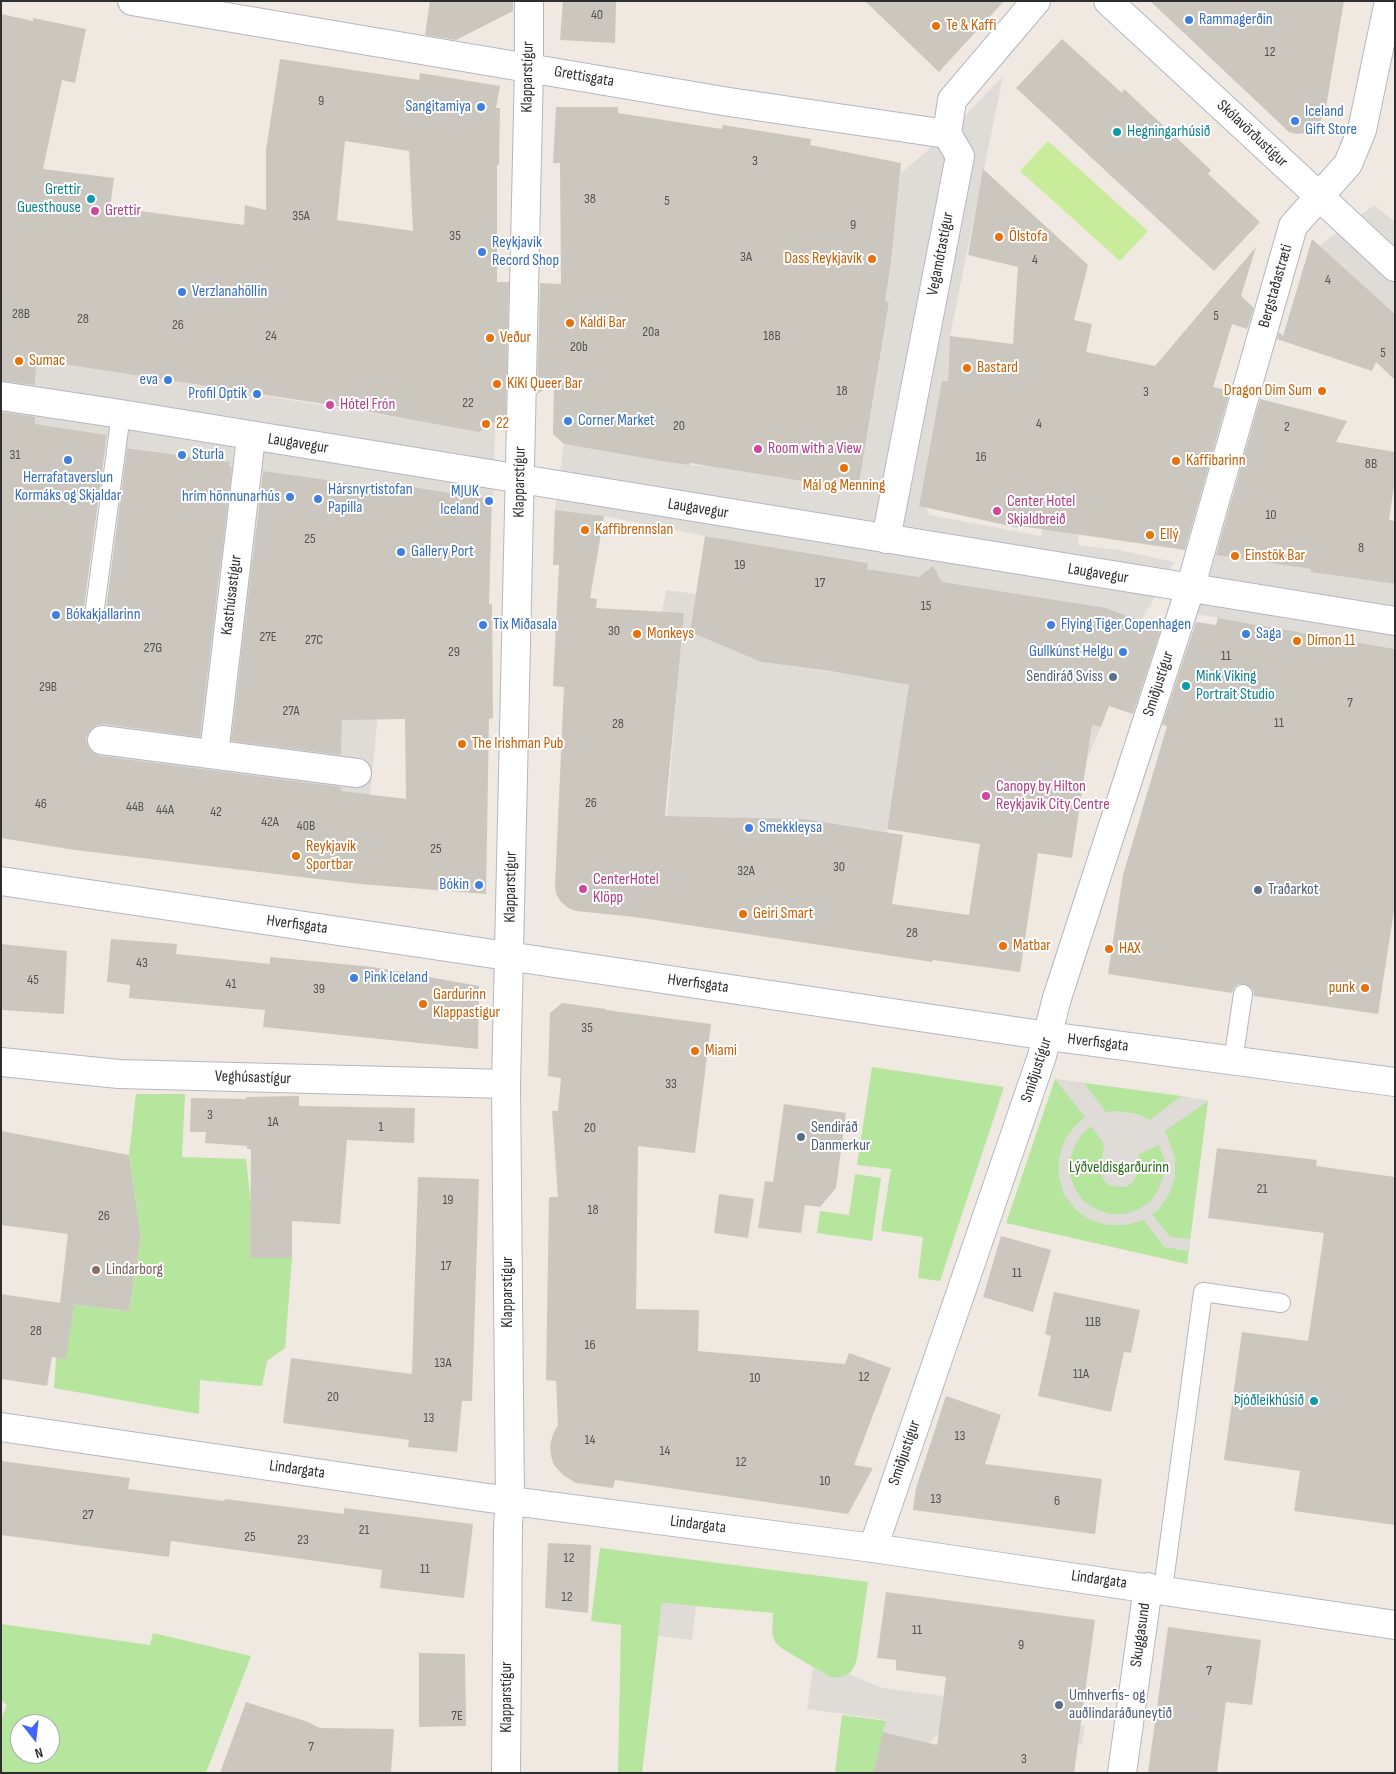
<!DOCTYPE html>
<html>
<head>
<meta charset="utf-8">
<style>
  body { margin:0 }
  #map { position:relative; width:1396px; height:1774px; overflow:hidden; background:#efe9e1; font-family:"Sofia Sans Condensed",sans-serif }
  canvas { display:block }
  .frame { position:absolute; inset:0; border:2px solid #2e2e2e; pointer-events:none }
  .north { position:absolute; left:10px; top:1714px; width:50px; height:50px; box-sizing:border-box; background:#fff; border:1px solid #ababab; border-radius:50%; rotate:164deg; font-size:14px; font-weight:700; line-height:20px; text-align:center; color:#2e2e2e }
  .north::after { content:''; display:block; margin:auto; width:18px; height:22px; background:#4264fb; clip-path:polygon(50% 0,100% 100%,50% 72%,0 100%) }
</style>
</head>
<body>
<div id="map">
<canvas width="1396" height="1774"></canvas>
<div class="frame"></div>
<div class="north">N</div>
</div>
<script>
const context = document.querySelector('canvas').getContext('2d');
context.lineJoin = 'round';
function fillPath(path, color) { context.fillStyle = color; context.fill(path, 'evenodd'); }
const shape = rows => new Path2D(rows.map(r => 'M' + r).join(''));
function trace(path, color, width, dash) { context.strokeStyle = color; context.lineWidth = width; context.lineCap = dash ? 'butt' : 'round'; context.setLineDash(dash || []); context.stroke(path); }
function drawText(font, color, halo, rows, align = 'center') {
  context.font = font + ' "Sofia Sans Condensed",sans-serif'; context.lineWidth = 4; context.setLineDash([]); context.textBaseline = 'middle'; context.strokeStyle = halo; context.fillStyle = color; for (const [text, x, y, turn = 0] of rows) {
    context.save(); context.translate(x, y); context.rotate((+turn || 0) * Math.PI / 180); context.textAlign = isNaN(turn) ? turn : align; if (halo) context.strokeText(text, 0, 0); context.fillText(text, 0, 0); context.restore();
  }
}
const green = shape([
  [872,1067,1004,1087,940,1281,918,1278,923,1237,881,1231,891,1169,857,1165],
  [1055,1079,1181,1096,1208,1101,1187,1264,1006,1223],
  [136,1094,185,1094,182,1157,246,1159,251,1205,250,1258,292,1258,285,1348,267,1361,262,1386,200,1380,199,1414,54,1388,60,1303,129,1311,141,1238,129,1155],
  [855,1174,881,1178,872,1241,817,1233,820,1211,849,1215],
  [600,1548,868,1582,857,1659,854,1667,849,1674,841,1677,832,1678,781,1648,775,1642,772,1633,773,1613,662,1603,642,1773,618,1773,621,1625,591,1621],
  [1,1624,150,1645,153,1633,251,1656,206,1773,1,1773,1,1719,7,1705,1,1700],
  [20,1724,50,1724,50,1754,20,1754],
  [842,1715,887,1721,873,1773,835,1773]
]);
const pitch = shape([
  [1048,141,1148,231,1120,261,1020,171]
]);
const plaza = shape([
  [1003,76,950,336,948,381,942,381,920,499,930,515,1041,536,1045,518,1079,524,1078,545,1119,550,1174,562,1141,621,942,582,937,574,919,577,867,569,868,563,859,561,705,536,604,516,555,510,564,444,657,460,689,465,711,466,858,490,889,302,885,301,900,174,947,134],
  [1374,205,1395,222,1395,314,1319,246],
  [1,359,36,360,119,372,437,424,495,422,493,499,392,484,391,487,377,487,260,471,248,559,294,565,248,610,231,730,341,745,342,686,381,686,369,803,85,770,92,709,212,611,219,611,225,569,217,568,229,462,123,447,111,436,1,420],
  [1297,532,1317,535,1310,572,1395,584,1395,649,1195,614,1216,555,1292,566],
  [666,590,713,596,706,639,761,662,848,674,976,697,1101,727,1087,759,937,745,901,739,886,832,805,819,667,816,677,691,658,689,662,611],
  [1055,1079,1084,1083,1106,1112,1119,1111,1138,1114,1150,1120,1181,1096,1208,1101,1165,1131,1175,1158,1175,1177,1169,1194,1159,1209,1152,1214,1170,1237,1190,1239,1188,1251,1164,1247,1144,1220,1126,1225,1108,1225,1090,1220,1075,1209,1064,1194,1059,1177,1059,1158,1064,1141,1075,1126,1085,1117],
  [1091,1126,1104,1144,1101,1168,1102,1176,1105,1182,1111,1186,1126,1187,1132,1183,1136,1177,1138,1170,1139,1154,1159,1145,1164,1159,1164,1175,1159,1188,1151,1201,1139,1209,1125,1214,1110,1214,1095,1209,1083,1201,1075,1189,1070,1175,1070,1160,1075,1145,1082,1134],
  [662,1603,696,1606,692,1640,658,1636],
  [813,1667,832,1678,841,1677,849,1674,882,1688,943,1696,942,1707,1085,1726,1082,1745,971,1731,969,1739,937,1735,928,1743,883,1732,886,1720,807,1709]
]);
const building = shape([
  [430,1,513,1,513,11,456,40,425,35],
  [563,1,616,1,615,43,560,40],
  [865,1,1004,1,939,72],
  [1150,1,1344,1,1325,113,1320,122,1316,129,1306,133,1296,134,1289,132],
  [1,14,33,21,33,18,86,29,75,83,62,80,43,169,114,178,110,207,244,225,245,205,266,210,266,150,280,59,419,80,420,73,500,86,496,108,500,108,499,165,497,165,497,282,509,282,506,415,479,432,331,405,36,360,35,385,1,381],
  [345,141,409,151,413,231,337,220],
  [1062,39,1122,93,1124,89,1211,170,1208,174,1260,222,1214,271,1016,88],
  [556,107,618,107,618,113,722,129,723,125,811,139,810,145,901,163,891,261,885,301,889,302,858,490,690,463,689,465,667,462,564,444,553,434,554,383,537,394,540,283,561,284,560,163,553,163],
  [983,169,1088,265,1074,320,1092,324,1086,352,1155,366,1256,247,1241,296,1254,308,1247,329,1232,324,1213,387,1230,391,1185,550,1020,526,1019,528,919,506,942,381,948,381,950,336,1013,344,1018,267,968,255],
  [1312,239,1395,314,1395,380,1376,362,1372,371,1277,339,1279,332,1283,336],
  [1260,399,1347,421,1336,442,1395,452,1395,479,1389,520,1395,521,1395,584,1310,572,1311,569,1216,555],
  [1,412,35,417,35,424,107,435,84,607,85,612,93,618,99,618,104,614,106,609,127,448,230,462,229,467,232,467,200,737,104,724,96,725,90,730,86,738,88,746,92,752,100,756,341,787,341,791,406,799,405,719,342,720,341,755,231,741,263,471,391,489,392,484,492,499,489,604,492,604,493,718,489,719,486,894,360,884,75,850,1,838],
  [555,510,604,516,590,598,597,599,596,608,684,613,665,816,805,819,903,835,892,904,969,915,980,844,887,829,909,685,830,671,761,662,690,632,705,536,868,563,867,569,919,577,933,566,942,582,1106,608,1161,629,1133,714,1109,706,1101,727,1092,725,1072,858,1038,853,1020,972,933,960,932,962,635,917,576,911,568,908,561,902,556,894,555,886,564,687,553,686,559,565,553,565],
  [1218,618,1395,649,1395,904,1378,1014,1254,996,1253,990,1245,984,1239,984,1234,988,1232,993,1108,974,1123,875,1167,726,1162,725,1196,622,1216,625],
  [111,939,177,944,176,954,270,964,270,957,373,967,479,986,478,1049,263,1027,265,1010,129,998,130,985,107,982],
  [1,944,67,951,64,1014,1,1010],
  [562,1003,606,1009,606,1010,711,1024,695,1153,638,1146,636,1309,699,1310,698,1351,845,1364,849,1353,891,1368,854,1465,873,1468,848,1514,615,1480,613,1488,576,1483,563,1475,554,1465,551,1456,550,1445,553,1434,558,1425,556,1381,546,1380,549,1197,558,1197,552,1111,558,1111,561,1078,548,1076,550,1013],
  [299,1096,299,1106,415,1108,414,1143,347,1140,340,1224,292,1221,292,1258,250,1258,251,1149,247,1149,247,1146,205,1143,206,1132,190,1132,191,1098,246,1099,246,1097],
  [784,1104,846,1113,836,1188,820,1207,805,1205,801,1233,758,1228,765,1181,773,1182],
  [1,1131,129,1155,141,1238,129,1311,60,1303,68,1234,1,1225],
  [1217,1148,1317,1160,1316,1166,1395,1177,1395,1525,1294,1511,1300,1471,1224,1460,1242,1332,1308,1341,1324,1233,1208,1218],
  [418,1177,479,1179,472,1401,462,1401,457,1452,408,1447,409,1440,283,1423,291,1358,412,1374],
  [719,1194,754,1199,748,1238,714,1233],
  [1001,1236,1051,1250,1033,1312,983,1297],
  [1054,1292,1140,1310,1131,1353,1124,1352,1111,1412,1038,1396,1051,1336,1045,1334],
  [1,1294,74,1305,66,1359,52,1357,47,1386,1,1379],
  [946,1396,1001,1415,985,1464,1102,1479,1095,1534,913,1510,916,1488],
  [1,1461,130,1478,128,1489,224,1501,225,1499,344,1514,344,1508,473,1524,464,1598,380,1588,382,1570,171,1541,169,1557,1,1535],
  [548,1543,591,1545,588,1613,545,1608],
  [886,1592,1095,1620,1074,1773,873,1773,883,1732,937,1745,946,1677,896,1670,896,1660,877,1658],
  [1168,1627,1261,1640,1252,1705,1226,1702,1217,1773,1148,1773],
  [419,1653,465,1654,466,1726,419,1727],
  [246,1702,308,1722,320,1728,394,1729,391,1773,220,1773]
]);
const lane = shape([
  [95,608,121,414],
  [1233,1061,1243,994],
  [1163,1589,1203,1292,1281,1303]
]);
const street = shape([
  [132,1,729,102,947,134],
  [1320,197,1395,267],
  [1,396,121,414,1395,621],
  [886,539,960,156,947,134,952,100,1036,1],
  [102,740,357,773],
  [214,754,251,437],
  [1,1062,119,1074,506,1084],
  [1,1427,481,1497,873,1548,1395,1625],
  [873,1548,1042,1056,1057,998,1190,589,1293,226,1348,164,1362,130,1389,1],
  [506,1773,508,1525,510,1500,506,1084,529,68,529,1],
  [1122,1773,1148,1587]
]);
const secondary = shape([
  [1108,1,1320,197],
  [1,881,1048,1036,1395,1082]
]);
const markers = [
  [1189,20,5,"#3f7fe0"],
  [936,26,5,"#e8710a"],
  [481,107,5,"#3f7fe0"],
  [1295,121,5,"#3f7fe0"],
  [1117,132,5,"#0f9aa8"],
  [91,199,5,"#0f9aa8"],
  [95,211,5,"#d1479c"],
  [999,237,5,"#e8710a"],
  [482,252,5,"#3f7fe0"],
  [872,259,5,"#e8710a"],
  [182,292,5,"#3f7fe0"],
  [570,323,5,"#e8710a"],
  [490,338,5,"#e8710a"],
  [19,361,5,"#e8710a"],
  [967,368,5,"#e8710a"],
  [168,380,5,"#3f7fe0"],
  [497,384,5,"#e8710a"],
  [1322,391,5,"#e8710a"],
  [257,394,5,"#3f7fe0"],
  [330,405,5,"#d1479c"],
  [568,421,5,"#3f7fe0"],
  [486,424,5,"#e8710a"],
  [758,449,5,"#d1479c"],
  [182,455,5,"#3f7fe0"],
  [68,460,5,"#3f7fe0"],
  [1176,461,5,"#e8710a"],
  [844,468,5,"#e8710a"],
  [290,497,5,"#3f7fe0"],
  [318,499,5,"#3f7fe0"],
  [489,501,5,"#3f7fe0"],
  [997,511,5,"#d1479c"],
  [585,530,5,"#e8710a"],
  [1150,535,5,"#e8710a"],
  [401,552,5,"#3f7fe0"],
  [1235,556,5,"#e8710a"],
  [56,615,5,"#3f7fe0"],
  [483,625,5,"#3f7fe0"],
  [1051,625,5,"#3f7fe0"],
  [637,634,5,"#e8710a"],
  [1246,634,5,"#3f7fe0"],
  [1297,641,5,"#e8710a"],
  [1123,652,5,"#3f7fe0"],
  [1113,677,5,"#5c6f8a"],
  [1186,686,5,"#0f9aa8"],
  [462,744,5,"#e8710a"],
  [986,796,5,"#d1479c"],
  [749,828,5,"#3f7fe0"],
  [296,856,5,"#e8710a"],
  [479,885,5,"#3f7fe0"],
  [583,889,5,"#d1479c"],
  [1258,890,5,"#5c6f8a"],
  [743,914,5,"#e8710a"],
  [1003,946,5,"#e8710a"],
  [1109,949,5,"#e8710a"],
  [354,978,5,"#3f7fe0"],
  [1365,988,5,"#e8710a"],
  [423,1004,5,"#e8710a"],
  [695,1051,5,"#e8710a"],
  [801,1137,5,"#5c6f8a"],
  [96,1270,5,"#8d6e63"],
  [1314,1401,5,"#0f9aa8"],
  [1059,1705,5,"#5c6f8a"]
];
const numberNames = [
  ["40",597,15],
  ["12",1270,52],
  ["9",321,101],
  ["3",755,161],
  ["38",590,199],
  ["5",667,201],
  ["35A",301,216],
  ["9",853,225],
  ["35",455,236],
  ["3A",746,257],
  ["4",1035,260],
  ["4",1328,280],
  ["28B",21,314],
  ["5",1216,316],
  ["28",83,319],
  ["26",178,325],
  ["20a",651,332],
  ["24",271,336],
  ["18B",772,336],
  ["20b",579,347],
  ["5",1383,353],
  ["18",842,391],
  ["3",1146,392],
  ["22",468,403],
  ["4",1039,424],
  ["20",679,426],
  ["2",1287,427],
  ["31",15,455],
  ["16",981,457],
  ["8B",1371,464],
  ["10",1271,515],
  ["25",310,539],
  ["8",1361,548],
  ["19",740,565],
  ["17",820,583],
  ["15",926,606],
  ["30",614,631],
  ["27E",268,637],
  ["27C",314,640],
  ["27G",153,648],
  ["29",454,652],
  ["11",1226,656],
  ["29B",48,687],
  ["7",1350,703],
  ["27A",291,711],
  ["11",1279,723],
  ["28",618,724],
  ["26",591,803],
  ["46",41,804],
  ["44B",135,807],
  ["44A",165,810],
  ["42",216,812],
  ["42A",270,822],
  ["40B",306,826],
  ["25",436,849],
  ["30",839,867],
  ["32A",746,871],
  ["28",912,933],
  ["43",142,963],
  ["45",33,980],
  ["41",231,984],
  ["39",319,989],
  ["35",587,1028],
  ["33",671,1084],
  ["3",210,1115],
  ["1A",273,1122],
  ["1",381,1127],
  ["20",590,1128],
  ["21",1262,1189],
  ["19",448,1200],
  ["18",593,1210],
  ["26",104,1216],
  ["17",446,1266],
  ["11",1017,1273],
  ["11B",1093,1322],
  ["28",36,1331],
  ["16",590,1345],
  ["13A",443,1363],
  ["11A",1081,1374],
  ["12",864,1377],
  ["10",755,1378],
  ["20",333,1397],
  ["13",429,1418],
  ["13",960,1436],
  ["14",590,1440],
  ["14",665,1451],
  ["12",741,1462],
  ["10",825,1481],
  ["13",936,1499],
  ["6",1057,1501],
  ["27",88,1515],
  ["21",364,1530],
  ["25",250,1537],
  ["23",303,1540],
  ["12",569,1558],
  ["11",425,1569],
  ["12",567,1597],
  ["11",917,1630],
  ["9",1021,1645],
  ["7",1209,1671],
  ["7E",457,1716],
  ["7",311,1747],
  ["3",1024,1759]
];
const shopNames = [
  ["Rammagerðin",1199,20],
  ["Sangitamiya",471,107,"right"],
  ["Iceland",1305,112],
  ["Gift Store",1305,130],
  ["Reykjavik",492,243],
  ["Record Shop",492,261],
  ["Verzlanahöllin",192,292],
  ["eva",158,380,"right"],
  ["Profil Optik",247,394,"right"],
  ["Corner Market",578,421],
  ["Sturla",192,455],
  ["Herrafataverslun",68,478,"center"],
  ["Kormáks og Skjaldar",68,496,"center"],
  ["Hársnyrtistofan",328,490],
  ["Papilla",328,508],
  ["MJUK",479,492,"right"],
  ["Iceland",479,510,"right"],
  ["hrím hönnunarhús",280,497,"right"],
  ["Gallery Port",411,552],
  ["Bókakjallarinn",66,615],
  ["Tix Miðasala",493,625],
  ["Flying Tiger Copenhagen",1061,625],
  ["Saga",1256,634],
  ["Gullkúnst Helgu",1113,652,"right"],
  ["Smekkleysa",759,828],
  ["Bókin",469,885,"right"],
  ["Pink Iceland",364,978]
];
const foodNames = [
  ["Te & Kaffi",946,26],
  ["Ölstofa",1009,237],
  ["Dass Reykjavík",862,259,"right"],
  ["Kaldi Bar",580,323],
  ["Veður",500,338],
  ["Sumac",29,361],
  ["Bastard",977,368],
  ["KíKí Queer Bar",507,384],
  ["Dragon Dim Sum",1312,391,"right"],
  ["22",496,424],
  ["Kaffibarinn",1186,461],
  ["Mál og Menning",844,486,"center"],
  ["Kaffibrennslan",595,530],
  ["Ellý",1160,535],
  ["Einstök Bar",1245,556],
  ["Monkeys",647,634],
  ["Dímon 11",1307,641],
  ["The Irishman Pub",472,744],
  ["Reykjavík",306,847],
  ["Sportbar",306,865],
  ["Geiri Smart",753,914],
  ["Matbar",1013,946],
  ["HAX",1119,949],
  ["punk",1355,988,"right"],
  ["Gardurinn",433,995],
  ["Klappastigur",433,1013],
  ["Miami",705,1051]
];
const streetNames = [
  ["Klapparstígur",528,77,-89],
  ["Grettisgata",584,77,10],
  ["Skólavörðustígur",1252,134,43],
  ["Vegamótastígur",941,254,-79],
  ["Bergstaðastræti",1276,286,-74],
  ["Laugavegur",298,444,9],
  ["Klapparstígur",520,482,-89],
  ["Laugavegur",698,509,9],
  ["Laugavegur",1098,574,9],
  ["Kasthúsastígur",232,595,-83],
  ["Smiðjustígur",1159,684,-72],
  ["Klapparstígur",511,887,-89],
  ["Hverfisgata",297,925,8],
  ["Hverfisgata",698,984,8],
  ["Hverfisgata",1098,1043,7],
  ["Smiðjustígur",1037,1070,-72],
  ["Veghúsastígur",253,1078,2],
  ["Klapparstígur",508,1292,-90],
  ["Smiðjustígur",905,1453,-71],
  ["Lindargata",297,1470,8],
  ["Lindargata",698,1525,7],
  ["Lindargata",1099,1580,8],
  ["Skuggasund",1141,1635,-82],
  ["Klapparstígur",507,1697,-90]
];
const cultureNames = [
  ["Hegningarhúsið",1127,132],
  ["Grettir",81,190,"right"],
  ["Guesthouse",81,208,"right"],
  ["Mink Viking",1196,677],
  ["Portrait Studio",1196,695],
  ["Þjóðleikhúsið",1304,1401,"right"]
];
const hotelNames = [
  ["Grettir",105,211],
  ["Hótel Frón",340,405],
  ["Room with a View",768,449],
  ["Center Hotel",1007,502],
  ["Skjaldbreið",1007,520],
  ["Canopy by Hilton",996,787],
  ["Reykjavik City Centre",996,805],
  ["CenterHotel",593,880],
  ["Klöpp",593,898]
];
const serviceNames = [
  ["Sendiráð Sviss",1103,677,"right"],
  ["Traðarkot",1268,890],
  ["Sendiráð",811,1128],
  ["Danmerkur",811,1146],
  ["Umhverfis- og",1069,1696],
  ["auðlindaráðuneytið",1069,1714]
];
const parkNames = [
  ["Lýðveldisgarðurinn",1119,1168]
];
const educationNames = [
  ["Lindarborg",106,1270]
];
fillPath(green, '#b6e59e');
fillPath(pitch, '#c9ec9a');
fillPath(plaza, '#dfdcd8');
fillPath(building, '#cbc7bf');
trace(lane, '#b4b7c1', 20);
trace(street, '#b4b7c1', 30);
trace(secondary, '#b4b7c1', 30);
trace(lane, '#fff', 18);
trace(street, '#fff', 28);
trace(secondary, '#fff', 28);
for (const [x, y, r, color] of markers) { const dot = new Path2D(); dot.arc(x, y, r, 0, 2 * Math.PI); context.fillStyle = color; context.fill(dot); trace(dot, '#fff', 2); }
drawText('14px', '#555452', null, numberNames);
drawText('16px', '#366cbe', '#fff', shopNames, 'left');
drawText('16px', '#c56008', '#fff', foodNames, 'left');
drawText('16px', '#2e2e2e', '#fff', streetNames);
drawText('16px', '#0d838f', '#fff', cultureNames, 'left');
drawText('16px', '#b23c85', '#fff', hotelNames, 'left');
drawText('16px', '#4e5e75', '#fff', serviceNames, 'left');
drawText('16px', '#2c6e1b', '#fff', parkNames);
drawText('16px', '#785e54', '#fff', educationNames, 'left');
</script>
</body>
</html>
